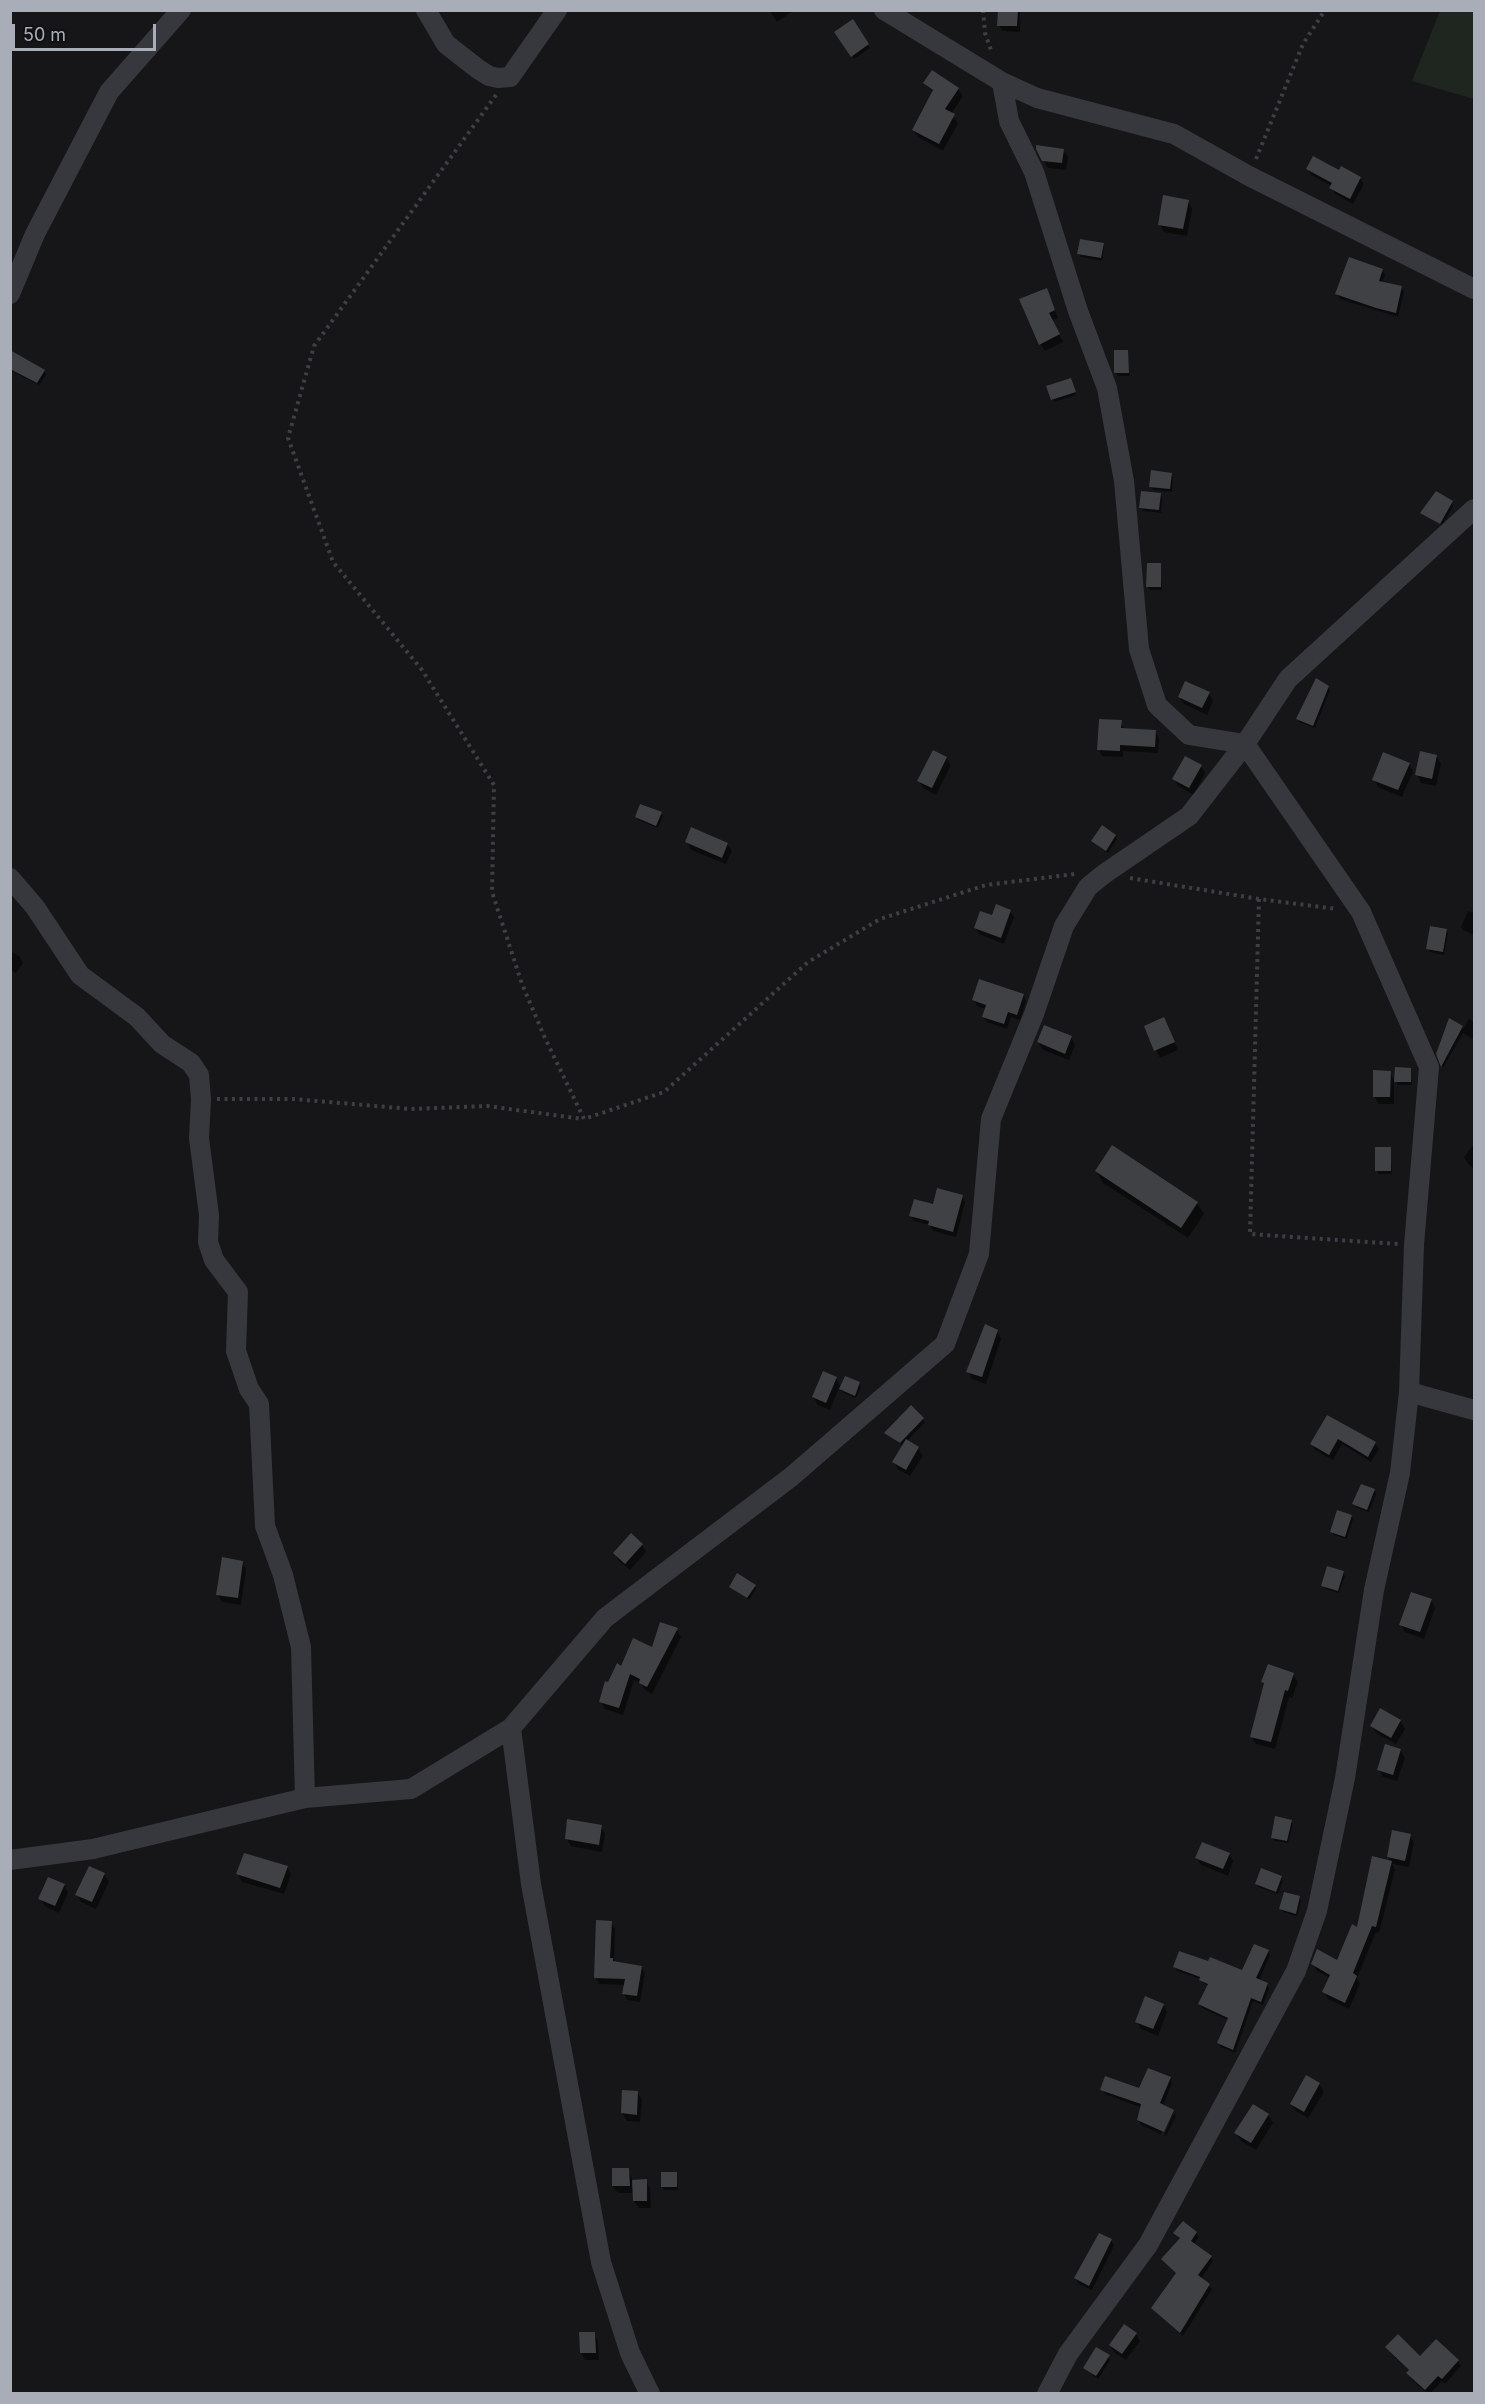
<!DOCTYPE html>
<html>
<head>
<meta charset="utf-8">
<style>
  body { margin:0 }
  #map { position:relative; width:1485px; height:2404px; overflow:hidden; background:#161618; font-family:Inter,sans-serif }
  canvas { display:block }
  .frame { position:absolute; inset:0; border:12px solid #a8adb8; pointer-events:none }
  .scale { position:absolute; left:12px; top:24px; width:144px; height:27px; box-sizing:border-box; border:3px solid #a8adb8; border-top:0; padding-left:8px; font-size:18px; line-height:21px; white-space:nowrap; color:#a8adb8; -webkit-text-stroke:4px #111113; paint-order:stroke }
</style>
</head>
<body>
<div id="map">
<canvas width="1485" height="2404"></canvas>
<div class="frame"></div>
<div class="scale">50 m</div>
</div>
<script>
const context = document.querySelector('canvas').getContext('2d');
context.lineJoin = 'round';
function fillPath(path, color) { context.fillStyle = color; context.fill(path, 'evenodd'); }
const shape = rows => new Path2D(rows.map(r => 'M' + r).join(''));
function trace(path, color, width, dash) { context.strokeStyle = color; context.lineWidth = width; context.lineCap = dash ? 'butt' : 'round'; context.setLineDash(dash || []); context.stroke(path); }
const green = shape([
  [1440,11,1474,11,1474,99,1412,81]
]);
const shadow = shape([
  [769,10,793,10,793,11,777,22],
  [999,10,1020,10,1020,32,1002,31,999,25],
  [852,21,870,48,854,59,836,32],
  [925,83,958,89,963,96,951,114,958,123,943,151,918,137,913,130,933,93],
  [1063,150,1068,157,1066,170,1048,168,1043,160],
  [1308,169,1339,172,1360,178,1364,184,1353,204,1334,193,1332,186,1311,175],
  [1188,201,1192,209,1187,236,1164,232,1159,224],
  [1103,244,1104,248,1102,261,1081,257,1079,254],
  [1382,270,1385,275,1382,283,1401,287,1404,292,1398,317,1340,299,1337,294],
  [1050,297,1058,318,1052,320,1063,342,1045,351,1040,344],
  [1127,351,1130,376,1118,376,1116,373],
  [10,352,44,371,46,375,39,385,10,370],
  [1072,383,1076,395,1054,402,1053,399],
  [1171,474,1173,477,1172,492,1153,490,1151,487],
  [1160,495,1162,498,1161,513,1143,511,1141,508],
  [1452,502,1453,506,1442,526,1422,513],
  [1160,564,1162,590,1150,590,1148,587],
  [1328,687,1330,690,1315,728,1299,722,1298,719],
  [1209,693,1213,701,1207,715,1184,704,1179,697],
  [1121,722,1124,728,1155,732,1159,738,1158,753,1123,751,1123,757,1102,756,1099,750],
  [1436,756,1441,764,1436,786,1421,783,1417,775],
  [946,758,951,765,936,795,923,788,919,781],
  [1409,764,1413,771,1402,797,1378,787,1374,779],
  [1201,766,1205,773,1194,795,1178,786,1174,779],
  [661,813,663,816,658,828,638,820,637,817],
  [1115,836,1117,839,1108,853,1093,841],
  [687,842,727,844,732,851,726,864,691,850],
  [1010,911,1014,917,1004,944,979,934,975,928],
  [1468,911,1474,913,1474,935,1463,930,1461,927],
  [1446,930,1448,933,1444,955,1430,952,1428,949],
  [10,951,19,956,23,963,16,973,10,970],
  [1023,995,1026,1001,1020,1020,1011,1017,1007,1029,987,1022,983,1017,986,1009,977,1006,974,1000],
  [1469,1019,1474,1022,1474,1040,1463,1033,1443,1068,1438,1054,1450,1020,1464,1028],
  [1145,1027,1168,1027,1178,1050,1160,1058],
  [1071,1037,1075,1045,1069,1060,1043,1050,1038,1042],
  [1410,1069,1412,1085,1398,1085,1396,1081],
  [1390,1072,1394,1080,1394,1104,1379,1104,1374,1096],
  [1473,1145,1474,1146,1474,1169,1469,1165,1464,1157],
  [1390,1149,1392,1174,1379,1174,1377,1171],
  [1096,1171,1197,1203,1204,1214,1188,1238,1103,1183],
  [962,1196,965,1202,956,1237,933,1231,930,1225,914,1221,911,1216],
  [997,1331,1001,1339,986,1384,972,1379,968,1372],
  [836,1378,841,1388,859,1383,861,1387,856,1398,842,1392,839,1387,830,1410,818,1405,813,1397],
  [911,1407,925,1422,907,1441,918,1448,923,1456,910,1476,898,1469,894,1462,903,1446,886,1433],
  [1328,1417,1375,1443,1379,1449,1371,1462,1342,1444,1333,1460,1315,1450,1312,1444],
  [1374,1490,1376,1494,1369,1512,1356,1507,1354,1504],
  [1351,1516,1353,1519,1347,1539,1334,1535,1332,1532],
  [642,1545,646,1552,630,1570,619,1561,615,1553],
  [242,1562,246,1569,241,1605,222,1602,218,1595],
  [1343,1573,1345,1576,1339,1593,1325,1589,1323,1586],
  [755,1586,756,1589,749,1600,731,1587],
  [1431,1600,1435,1608,1424,1639,1405,1632,1401,1625],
  [677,1630,681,1637,652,1694,645,1690,641,1683,634,1680,623,1715,605,1709,601,1702,609,1684,622,1668,652,1649],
  [1293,1675,1298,1682,1292,1698,1289,1697,1275,1749,1256,1744,1251,1736,1265,1686,1263,1682],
  [1380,1710,1400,1721,1405,1729,1396,1744,1376,1733,1372,1726],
  [1400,1750,1405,1758,1397,1781,1383,1777,1379,1770],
  [1291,1821,1293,1824,1288,1843,1274,1841,1272,1837],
  [601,1827,605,1834,602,1852,571,1846,567,1839],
  [1410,1835,1414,1843,1409,1867,1392,1864,1395,1870,1379,1933,1376,1932,1357,1978,1360,1984,1349,2009,1328,1999,1324,1992,1330,1978,1317,1971,1313,1964,1338,1962,1358,1929,1373,1858,1392,1863,1388,1857],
  [1229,1854,1233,1861,1228,1876,1201,1865,1197,1858],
  [287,1867,291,1874,284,1894,242,1882,238,1874],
  [89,1868,104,1875,109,1882,96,1909,81,1902,77,1895],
  [1281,1877,1283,1881,1278,1894,1258,1887,1257,1884],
  [64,1885,68,1893,59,1913,45,1906,40,1899],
  [1299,1898,1301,1901,1297,1916,1283,1912,1281,1909],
  [611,1923,615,1929,614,1962,641,1967,645,1973,640,2002,627,2000,624,1994,625,1985,599,1984,595,1977],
  [1268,1952,1270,1955,1259,1981,1267,1984,1269,1988,1263,2005,1253,2001,1235,2053,1221,2047,1218,2043,1228,2020,1202,2008,1200,2004,1208,1986,1200,1979,1177,1971,1175,1967,1243,1972],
  [1163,2005,1167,2012,1158,2036,1141,2029,1137,2022],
  [1170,2078,1172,2083,1163,2106,1173,2112,1171,2112,1161,2134,1141,2125,1139,2120,1142,2108,1105,2094,1102,2089,1140,2090],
  [1319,2084,1324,2092,1308,2118,1296,2111,1291,2104],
  [637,2092,642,2100,640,2122,627,2121,622,2113],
  [1253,2106,1268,2115,1273,2123,1256,2150,1241,2141,1236,2134],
  [1174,2113,1176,2116,1166,2136,1164,2135],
  [628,2170,633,2181,646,2181,650,2188,651,2208,639,2208,634,2201,634,2193,618,2193,613,2186],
  [677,2173,678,2190,664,2190,662,2186],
  [1175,2233,1196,2233,1199,2237,1193,2245,1211,2257,1213,2261,1201,2279,1212,2289,1183,2336,1153,2308,1177,2274,1163,2259,1181,2240],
  [1111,2240,1114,2246,1092,2290,1079,2284,1075,2278],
  [594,2333,598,2341,599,2360,585,2360,581,2353],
  [1136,2334,1140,2341,1126,2360,1115,2353,1110,2345],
  [1390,2352,1420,2359,1458,2361,1461,2366,1445,2384,1442,2381,1430,2394,1428,2394,1411,2379,1408,2374,1410,2372],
  [1108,2356,1110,2360,1098,2379,1085,2368]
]);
const building = shape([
  [998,10,1018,10,1017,26,997,26],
  [853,19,869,44,851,57,834,32],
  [932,70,959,88,945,109,955,114,939,144,912,130,933,90,923,83],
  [1036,145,1064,149,1062,163,1042,161,1036,149],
  [1313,156,1339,170,1341,166,1361,177,1350,199,1329,188,1332,183,1306,169],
  [1163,195,1189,200,1183,229,1158,225],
  [1080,239,1104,243,1101,258,1077,254],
  [1349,257,1383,269,1379,281,1402,286,1396,313,1376,308,1335,294],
  [1047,288,1055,310,1049,313,1060,334,1039,345,1019,299],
  [10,350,45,370,37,383,10,369],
  [1114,350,1128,350,1129,373,1114,373],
  [1071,378,1076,392,1051,400,1046,386],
  [1151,470,1172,473,1170,489,1149,487],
  [1141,491,1161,493,1159,510,1139,508],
  [1436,491,1453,501,1440,524,1420,513],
  [1147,563,1161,563,1161,587,1146,587],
  [1316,678,1329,686,1313,726,1296,719],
  [1185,681,1210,692,1202,708,1178,697],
  [1099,719,1122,720,1121,728,1156,730,1155,747,1120,745,1120,751,1097,750],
  [933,750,947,757,932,788,917,781],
  [1420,751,1437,755,1432,779,1415,775],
  [1383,752,1410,763,1398,790,1372,780],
  [1185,756,1202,765,1189,788,1172,779],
  [640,804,662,812,656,826,635,817],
  [1102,825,1116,835,1106,851,1091,841],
  [691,827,728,843,722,858,685,842],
  [996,904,1011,910,1001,938,974,928,980,911,992,915],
  [1430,926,1447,929,1443,952,1426,949],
  [979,979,1024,994,1017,1015,1008,1012,1004,1024,982,1017,986,1005,972,1000],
  [1164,1017,1175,1042,1154,1051,1144,1026],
  [1449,1018,1463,1026,1441,1067,1436,1054],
  [1044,1025,1072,1036,1065,1054,1037,1042],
  [1395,1067,1411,1068,1411,1082,1394,1082],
  [1373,1070,1391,1071,1390,1097,1373,1097],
  [1112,1145,1198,1202,1181,1228,1095,1171],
  [1375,1147,1391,1147,1391,1171,1375,1171],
  [937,1188,963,1195,953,1232,928,1225,929,1221,909,1216,914,1199,933,1204],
  [985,1324,998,1330,982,1377,966,1372],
  [823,1371,837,1377,826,1403,812,1397],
  [845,1376,860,1382,855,1396,839,1389],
  [911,1405,924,1418,900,1443,884,1433],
  [1327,1415,1376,1442,1368,1457,1338,1439,1329,1455,1310,1444],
  [906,1439,919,1447,906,1470,892,1462],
  [1361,1484,1375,1489,1367,1510,1352,1504],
  [1337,1510,1352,1515,1345,1537,1330,1532],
  [631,1533,643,1544,625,1564,613,1553],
  [222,1557,243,1561,238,1598,216,1595],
  [1327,1566,1344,1571,1338,1591,1321,1586],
  [737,1573,756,1585,747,1598,729,1587],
  [1411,1592,1432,1599,1420,1632,1399,1625],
  [660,1622,678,1628,647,1687,639,1683,640,1679,630,1674,619,1708,599,1702,605,1681,608,1682,617,1663,621,1666,633,1638,652,1647],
  [1268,1664,1294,1673,1288,1691,1285,1690,1271,1742,1250,1737,1264,1683,1261,1682],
  [1380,1708,1401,1720,1391,1738,1370,1726],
  [1385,1744,1401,1749,1393,1775,1377,1770],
  [1275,1816,1292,1820,1287,1841,1271,1838],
  [567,1819,602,1825,599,1845,565,1839],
  [1392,1830,1411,1834,1405,1861,1387,1857],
  [1202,1842,1230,1853,1223,1869,1195,1858],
  [244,1853,288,1866,280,1888,236,1874],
  [1372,1856,1392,1861,1376,1927,1372,1926,1353,1973,1357,1976,1345,2003,1322,1992,1330,1975,1311,1964,1317,1949,1337,1960,1352,1924,1357,1927],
  [89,1866,105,1873,92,1902,75,1895],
  [1261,1868,1282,1876,1276,1892,1255,1884],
  [48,1877,65,1884,55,1906,38,1899],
  [1284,1892,1300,1896,1296,1914,1279,1909],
  [596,1920,612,1921,610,1958,613,1958,613,1961,642,1966,637,1996,622,1994,625,1979,594,1978],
  [1254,1944,1269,1950,1256,1978,1268,1983,1261,2002,1251,1998,1233,2050,1217,2043,1228,2018,1198,2004,1208,1984,1199,1980,1200,1977,1173,1967,1179,1951,1208,1961,1210,1957,1242,1970],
  [1145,1996,1164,2004,1153,2029,1135,2022],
  [1148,2068,1171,2077,1160,2103,1174,2110,1164,2132,1137,2120,1141,2104,1100,2090,1105,2076,1139,2088],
  [1306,2075,1320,2083,1304,2112,1290,2104],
  [622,2090,638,2091,637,2115,621,2113],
  [1253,2104,1269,2114,1251,2143,1234,2133],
  [612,2168,629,2168,630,2186,612,2186],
  [661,2172,677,2172,677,2187,661,2187],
  [647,2179,647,2201,633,2201,632,2180],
  [1183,2221,1197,2232,1191,2241,1212,2256,1198,2275,1210,2284,1180,2333,1151,2308,1176,2273,1161,2259,1180,2238,1173,2233],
  [1099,2233,1112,2239,1089,2286,1074,2278],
  [1124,2324,1137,2333,1122,2354,1109,2345],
  [579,2332,595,2332,596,2353,580,2353],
  [1398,2334,1420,2356,1436,2339,1459,2360,1442,2379,1438,2376,1425,2390,1406,2373,1409,2370,1385,2347],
  [1096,2347,1110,2355,1096,2376,1083,2368]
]);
const path = shape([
  [983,10,985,33,992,53],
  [496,95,314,346,288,438,333,562,422,670,494,785,492,892,522,984,545,1038,584,1119,664,1092,808,962,880,919,986,885,1075,874],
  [1256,159,1303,44,1325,10],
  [1130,878,1259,899,1337,909],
  [1259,899,1250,1234,1398,1244],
  [217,1099,293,1099,411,1109,487,1106,583,1119]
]);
const street = shape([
  [426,10,446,44,478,69,489,76,498,78,510,77,557,10],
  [884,10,1002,82,1037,98,1174,134,1249,176,1474,289],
  [1002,82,1009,121,1034,172,1078,311,1107,388,1124,481,1139,649,1157,705,1189,735,1245,744,1361,912,1429,1067,1414,1245,1409,1392,1400,1473,1374,1590,1345,1778,1317,1911,1296,1971,1148,2245,1068,2354,1047,2394],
  [10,294,35,234,109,92,181,10],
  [10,878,35,907,80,975,137,1017,162,1044,191,1063,199,1075,201,1099,199,1138,209,1215,208,1242,214,1260,238,1292,236,1351,249,1389,259,1404,265,1526,283,1575,301,1647,305,1798],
  [1409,1392,1474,1410],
  [10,1860,93,1849,305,1798,411,1789,511,1728],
  [650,2394,630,2353,601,2262,531,1884,511,1728,605,1618,791,1477,945,1344,979,1254,991,1119,1034,1014,1064,926,1088,887,1104,874,1189,816,1245,744,1288,679,1474,509]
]);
fillPath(green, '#1e261f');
fillPath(shadow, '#0007');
fillPath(building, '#404145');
trace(path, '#3d3f44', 4, [3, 4.5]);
trace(street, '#37383d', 20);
</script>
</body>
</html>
